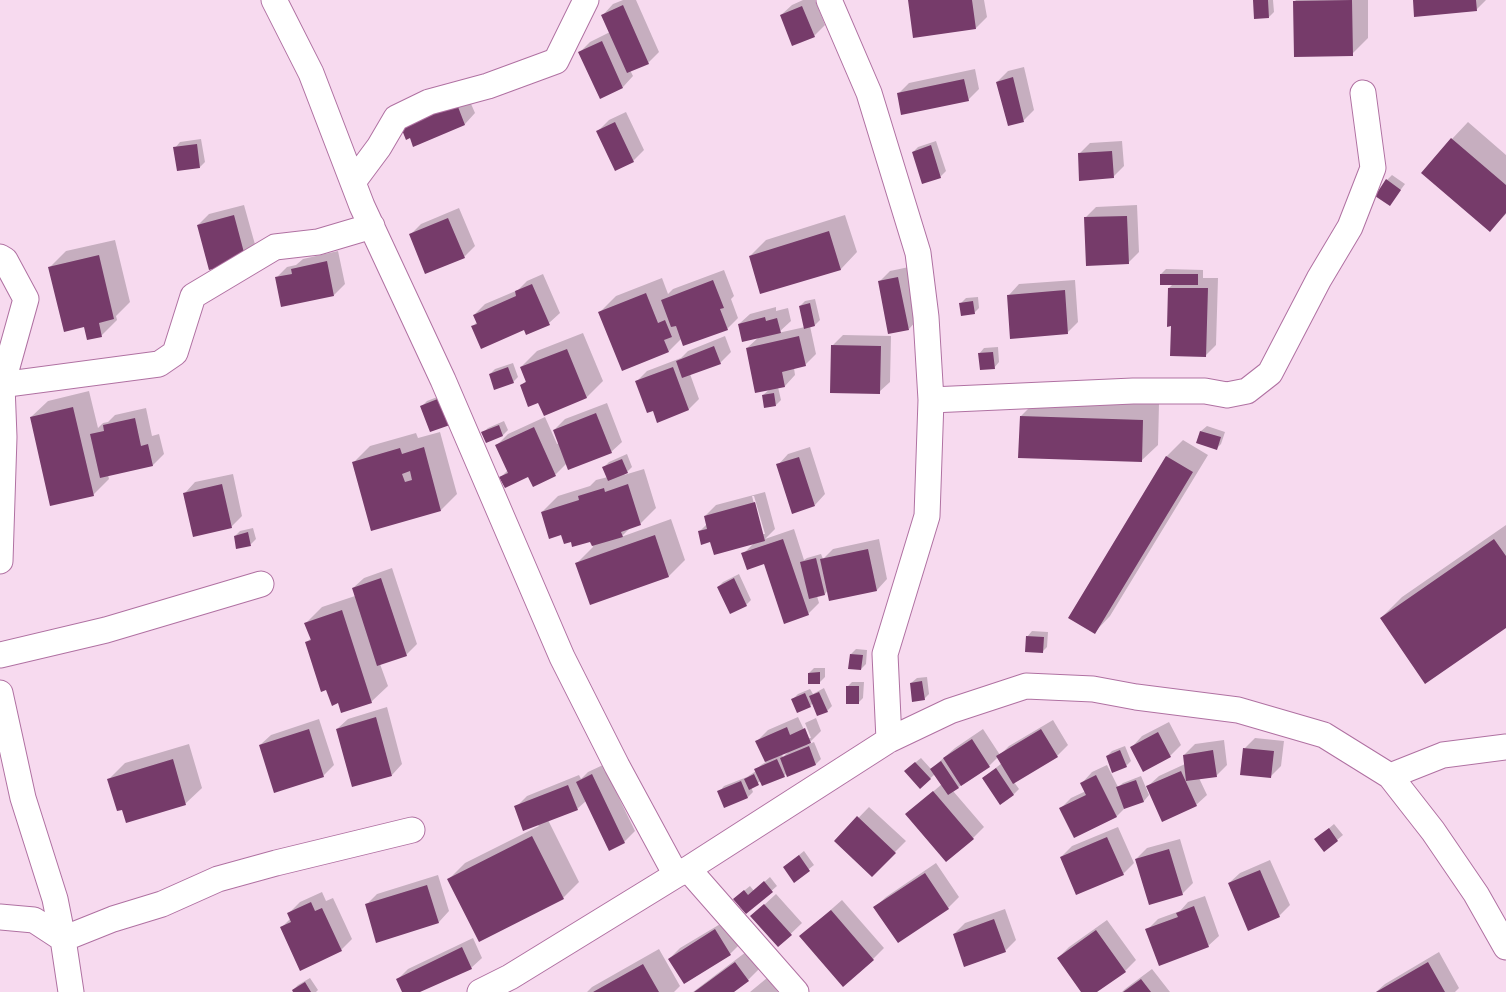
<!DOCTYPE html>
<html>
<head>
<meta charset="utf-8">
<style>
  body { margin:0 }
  canvas { display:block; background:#f7daef }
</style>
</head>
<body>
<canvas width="1506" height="992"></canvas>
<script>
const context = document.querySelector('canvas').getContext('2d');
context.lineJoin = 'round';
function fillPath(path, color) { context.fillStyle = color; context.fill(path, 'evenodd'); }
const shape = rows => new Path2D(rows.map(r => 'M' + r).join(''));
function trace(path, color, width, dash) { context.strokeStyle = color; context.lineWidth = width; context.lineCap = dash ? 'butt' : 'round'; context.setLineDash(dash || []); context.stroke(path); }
const shadow = shape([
  [623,0,636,0,659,52,648,63,630,70,633,76,623,87,579,53,590,42,610,32,603,15,613,4],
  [803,0,815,0,825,25,814,36,781,15,792,5],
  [909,0,984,0,987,17,976,28],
  [1254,0,1273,0,1274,12,1269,17],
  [1296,0,1368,0,1368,38,1352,54,1295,1],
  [1414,0,1486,0,1476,10],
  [1024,67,1034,110,1024,120,1009,124,997,82,1008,71],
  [975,69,979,89,968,100,898,94,909,83],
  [465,90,475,113,465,124,414,146],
  [626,112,644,150,633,161,598,131,609,120],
  [1468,122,1506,155,1506,214,1490,230,1452,139],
  [201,139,205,162,200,167,175,148,180,142],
  [936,141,946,171,940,177,913,152,918,147],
  [1122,141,1124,166,1113,177,1079,154,1090,143],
  [1392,175,1405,184,1390,204,1387,180],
  [244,205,256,248,245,259,198,225,209,214],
  [1137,205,1139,252,1128,263,1085,218,1096,207],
  [459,208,475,246,464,257,410,235,421,224],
  [845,215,857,252,841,269,761,293,750,256,766,240],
  [115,240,130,302,116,316,117,320,101,336,85,325,50,267,66,251],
  [338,251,345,284,334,295,276,278,287,267,296,265,303,259],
  [909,267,919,318,909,329,879,282,890,271],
  [1166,269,1203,270,1203,278,1218,278,1216,345,1205,356,1172,325,1169,288,1173,284,1161,274],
  [724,270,734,296,731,299,738,318,727,329,682,338,669,351,600,312,616,296,662,278,668,294,673,289],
  [543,274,560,313,549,323,527,334,524,329,473,326,477,322,474,315,485,304,518,290,527,281],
  [1075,280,1078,322,1067,333,1009,295,1019,284],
  [978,297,979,308,974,313,961,303,966,298],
  [815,299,820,320,815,325,810,326,816,354,805,365,794,368,795,375,785,386,778,387,781,400,776,405,763,395,770,389,747,348,759,337,739,324,750,314,776,307,776,311,788,308,791,321,778,333,805,327,800,306,805,301],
  [583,333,603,381,587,397,545,415,539,401,521,386,527,380,521,367,537,351],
  [843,335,891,336,890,382,879,392,832,346],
  [725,336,731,352,720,363,690,374,699,399,689,409,653,410,636,382,647,371,681,358,688,351],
  [998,347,999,362,994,368,979,354,984,348],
  [513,363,518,377,513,382,490,374,495,369],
  [89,391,98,428,103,423,108,422,115,415,146,408,152,436,159,434,164,454,153,465,108,475,109,479,93,495,31,417,48,401],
  [445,394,454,419,422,406,427,401],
  [1037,400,1159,404,1158,445,1141,461,1021,416],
  [607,403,622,442,611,452,567,463,556,474,533,485,529,475,501,477,508,470,497,445,508,434,545,417,557,444,559,443,554,430,565,419],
  [504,421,508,430,503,435,486,441,482,433,488,428],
  [1207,426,1225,432,1221,444,1216,449,1198,443,1201,431],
  [440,432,457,494,441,510,354,462,370,446,416,433,418,438],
  [1183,440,1208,455,1110,616,1094,633,1070,618,1167,456],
  [810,447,825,494,815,505,778,465,788,454],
  [627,454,632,467,624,475,644,469,656,508,640,524,630,528,621,537,671,519,685,560,669,576,591,603,577,563,593,547,591,540,572,540,562,534,542,512,558,496,590,486,596,480,608,477,604,467,609,462],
  [233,474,242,516,231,527,185,493,195,482],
  [765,492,775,529,765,539,794,529,804,560,807,558,821,554,823,559,833,549,879,539,887,579,877,590,828,590,825,594,817,596,819,603,808,614,764,563,743,554,754,543,711,541,699,532,707,524,705,516,716,505],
  [752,496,754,496,765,534,762,534],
  [1506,525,1506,627,1381,618,1402,597],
  [253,528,256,539,251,544,235,536,240,531],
  [392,568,417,644,406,655,380,664,388,686,371,702,339,702,307,642,311,638,306,623,322,607,355,596,353,588,364,578],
  [739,574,751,600,746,605,718,587,723,582],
  [1032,631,1048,632,1047,647,1042,652,1027,637],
  [856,649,867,650,866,664,861,669,851,654],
  [814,668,825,668,825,677,820,682,809,673],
  [927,677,929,694,924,699,911,683,917,678],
  [852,682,864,682,863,698,858,703,847,687],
  [824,688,832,706,827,711,813,703,810,706,793,699,798,694,810,689,813,694],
  [387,707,402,764,392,775,337,729,348,719],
  [798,717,808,738,811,738,805,723,816,718,821,731,807,745,814,742,821,759,816,764,788,776,787,773,784,776,761,781,751,787,753,792,748,797,725,807,719,792,724,786,747,777,756,771,756,770,761,765,766,762,757,741,768,730],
  [789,751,783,757,782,754],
  [319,719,334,765,323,776,260,745,271,735],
  [1053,720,1068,745,1057,756,1014,782,1019,789,1014,794,1000,803,983,778,1002,763,998,757,989,766,953,791,984,827,973,838,907,814,942,784,935,774,921,787,911,766,921,758,931,769,955,748,983,729,1000,755,1009,746],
  [1169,722,1181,745,1170,756,1132,747,1142,736],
  [1255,738,1284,741,1281,766,1270,777,1245,748],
  [1224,740,1227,765,1216,776,1199,778,1207,795,1196,805,1148,786,1159,776,1185,764,1184,755,1195,744],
  [189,744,202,788,185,804,122,808,109,779,125,763],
  [1125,746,1131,761,1126,766,1107,756,1112,751],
  [603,765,635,831,624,842,609,849,586,801,577,809,548,820,579,882,563,898,449,879,465,863,539,826,516,807,527,796,579,775,581,779,588,772],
  [1107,765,1118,787,1123,783,1141,776,1149,795,1144,801,1125,808,1117,816,1075,837,1060,809,1071,798,1086,791,1082,783,1092,772],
  [869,807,906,841,872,875,836,841],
  [1334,824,1343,835,1324,851,1321,835],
  [1118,827,1134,863,1123,874,1061,857,1072,846],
  [1180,839,1193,883,1182,894,1136,859,1147,848],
  [804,851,814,865,794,881,784,867],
  [1270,860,1290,905,1279,916,1229,883,1240,873],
  [936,863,959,897,948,908,875,907,886,897],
  [438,875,449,911,439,922,366,905,377,894],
  [770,877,777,886,746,913,740,894,750,886,754,891],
  [322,892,326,901,333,898,352,939,341,950,281,928,291,918,289,913,300,902],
  [776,894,802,923,778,946,763,906],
  [1205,896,1219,936,1208,946,1147,930,1158,919,1180,911,1188,902],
  [842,900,884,948,873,959,801,936],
  [1005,909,1016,940,1005,951,954,934,965,923],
  [727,920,741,943,730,954,684,982,669,959,680,948],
  [1107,920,1136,960,1125,971,1095,992,1083,992,1058,958,1069,947],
  [473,938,482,958,471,968,417,992,403,992,398,979,408,969],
  [659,949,680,986,674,992,587,992,592,987],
  [746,952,759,969,748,980,732,992,693,992],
  [1439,952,1459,988,1455,992,1376,992,1385,984],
  [1152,969,1170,992,1122,992,1125,989],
  [310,978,318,990,316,992,294,992,293,990,298,985],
  [767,978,778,992,750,992]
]);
const building = shape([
  [908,0,972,0,976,29,913,38],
  [1253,0,1268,0,1269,18,1254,19],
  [1352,0,1353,56,1294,57,1293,1],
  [1413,0,1476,0,1477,11,1414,17],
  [623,5,649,64,627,73,601,15],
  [802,6,815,37,792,46,780,15],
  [602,41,623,88,600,99,578,52],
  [1013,77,1024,122,1008,126,996,82],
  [964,79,969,101,901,115,897,93],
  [455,99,465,125,413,147,410,138,406,140,402,130,405,128,402,122],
  [615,122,634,162,615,171,596,131],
  [1451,138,1506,185,1506,213,1490,232,1421,173],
  [197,144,200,168,177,171,173,147],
  [931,145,941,178,922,184,912,152],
  [1112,151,1114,178,1079,181,1078,153],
  [1386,179,1401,190,1390,206,1375,196],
  [234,215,246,260,209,270,197,225],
  [1127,216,1129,264,1086,266,1084,217],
  [448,218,465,258,425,274,409,234],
  [829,231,841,270,760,294,749,256],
  [99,255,114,319,99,323,102,337,87,340,84,327,64,332,48,267],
  [327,261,334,296,281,307,275,277,292,274,291,269],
  [1160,274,1198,274,1198,285,1160,285],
  [898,277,909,330,888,334,878,281],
  [713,280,724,308,720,309,728,330,683,346,676,326,671,327,661,300],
  [532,284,550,325,526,335,524,330,481,349,471,326,477,324,473,315,516,296,515,291],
  [1168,288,1208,288,1206,357,1170,356,1171,326,1167,327],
  [1065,290,1068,334,1010,339,1007,295],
  [646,293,658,323,665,320,672,337,664,340,669,352,622,371,598,312],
  [973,301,975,314,961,316,959,303],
  [810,303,815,326,804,329,799,306],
  [765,317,766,321,777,318,781,333,742,342,738,324],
  [799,336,806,366,782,372,785,387,755,393,746,348],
  [831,345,881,346,880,394,830,393],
  [714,346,721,364,682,378,676,361],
  [567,349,587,398,544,416,538,403,528,407,520,385,526,382,520,367],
  [993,352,995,369,980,370,978,353],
  [508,367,514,383,494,390,489,374],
  [673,367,689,410,657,423,653,411,647,413,635,381],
  [774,393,776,406,764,408,762,395],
  [440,398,450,425,430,432,420,406],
  [73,407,94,496,50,506,30,417],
  [596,413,612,453,568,470,553,430],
  [1020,416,1143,420,1142,462,1018,458],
  [135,418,141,446,148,444,153,466,100,478,90,434,104,431,103,425],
  [499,425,503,436,486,443,481,432],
  [534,427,556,476,533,487,528,477,505,488,499,477,508,473,495,445],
  [1200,431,1221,437,1217,450,1196,443],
  [424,447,441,511,371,531,352,462,400,448,402,454],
  [410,471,412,480,405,482,402,474],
  [1166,456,1193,472,1095,634,1068,618],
  [799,457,815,506,792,514,776,464],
  [622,459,628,473,608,481,602,467],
  [222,484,232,528,193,537,183,493],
  [628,484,641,525,621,532,623,537,592,546,590,542,572,547,571,542,564,544,561,535,549,539,541,512,579,500,578,496,604,488,605,492],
  [755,502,765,541,714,555,710,542,701,545,698,531,707,529,704,516],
  [248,532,251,546,236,549,234,536],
  [655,535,669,577,590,605,575,563],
  [783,539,809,615,784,624,764,564,747,570,741,553],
  [1494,539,1506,556,1506,628,1425,684,1380,618],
  [868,549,877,591,829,601,820,559],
  [816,558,825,595,809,599,800,562],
  [381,578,407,656,377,666,352,588],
  [734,578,747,606,730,614,717,587],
  [342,610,372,703,341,713,338,703,332,706,326,690,321,692,305,642,311,640,304,623],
  [1026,636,1044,637,1043,653,1025,652],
  [850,654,863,655,861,670,848,669],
  [820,672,820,684,808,684,808,673],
  [922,681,925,700,912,702,910,683],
  [846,686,859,686,859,704,846,704],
  [819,692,828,712,817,716,809,696],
  [805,693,811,707,797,713,791,699],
  [376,717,392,776,352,787,336,729],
  [787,727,790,735,805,728,811,743,765,762,755,741],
  [309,729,324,777,274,793,259,745],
  [1041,729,1058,757,1013,784,996,756],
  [1158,732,1171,757,1143,772,1130,747],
  [972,739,990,767,961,786,943,758],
  [809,746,816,765,787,777,780,758],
  [1243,748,1274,751,1271,778,1240,775],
  [1120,750,1127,767,1112,773,1106,756],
  [1213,750,1217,777,1186,781,1183,755],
  [173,759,186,805,126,823,122,810,117,811,107,779],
  [777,759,785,777,762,786,754,769],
  [941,761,959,788,948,795,930,769],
  [915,762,931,779,920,789,904,771],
  [996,768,1014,795,1000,805,982,778],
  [1181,771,1197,806,1162,822,1146,786],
  [592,774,625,843,609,851,576,782],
  [754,774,759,785,749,790,744,779],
  [1096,775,1117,817,1074,838,1059,808,1086,795,1080,783],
  [1136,780,1144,802,1124,809,1116,787],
  [741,781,748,798,724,808,717,791],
  [568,785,578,810,523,831,514,806],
  [933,791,974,839,946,862,905,814],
  [857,816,896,853,872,877,834,841],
  [1329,828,1338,841,1324,852,1314,839],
  [532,836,564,899,479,942,447,879],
  [1107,837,1124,875,1076,895,1060,857],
  [1169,849,1183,895,1149,905,1135,859],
  [799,855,810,871,794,883,783,867],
  [1260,870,1280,917,1248,931,1228,883],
  [925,873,949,909,898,943,873,907],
  [764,881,773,892,746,914,733,899,744,890,748,895],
  [427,885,439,923,376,943,365,904],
  [311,902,315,911,322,908,342,951,300,971,280,927,291,922,287,913],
  [764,904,792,935,778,947,750,916],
  [1194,906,1209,947,1159,966,1145,929,1178,917,1176,913],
  [831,910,874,960,843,987,799,936],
  [994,919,1006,952,964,967,953,934],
  [715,929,731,955,684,984,668,959],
  [1096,930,1126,972,1097,992,1081,992,1057,958],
  [462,947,472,969,420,992,402,992,396,979],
  [735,962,749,981,734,992,694,992],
  [1428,962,1445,992,1376,992],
  [643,964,659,992,593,992],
  [1141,979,1151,992,1123,992],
  [305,982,311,992,293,992,292,990]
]);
const minor = shape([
  [274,0,311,73,362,206,443,380,562,657,617,766,676,875],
  [829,0,869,93,918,253,926,317,931,400,927,516,885,654,889,740],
  [353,182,379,147,396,118,429,102,488,86,556,61,586,0],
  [0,257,5,260,26,299,2,385,4,437,0,561],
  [0,385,159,364,175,353,193,296,275,247,318,242,372,226],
  [931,400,1133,391,1205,391,1227,395,1247,391,1270,373,1319,279,1350,227,1373,168,1363,93],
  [0,655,106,630,261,584],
  [0,693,23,798,55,899,63,939,71,992],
  [1390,776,1443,755,1506,747],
  [688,869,796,992],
  [0,917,34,920,63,939,113,919,162,904,218,879,276,863,412,830],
  [480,992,510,977,676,875,688,869,889,740,950,711,1026,686,1093,689,1136,697,1238,710,1324,735,1390,776,1433,831,1476,894,1506,947]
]);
fillPath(shadow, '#0003');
fillPath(building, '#763b6a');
trace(minor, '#b071a2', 27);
trace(minor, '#fff', 25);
</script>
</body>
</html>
